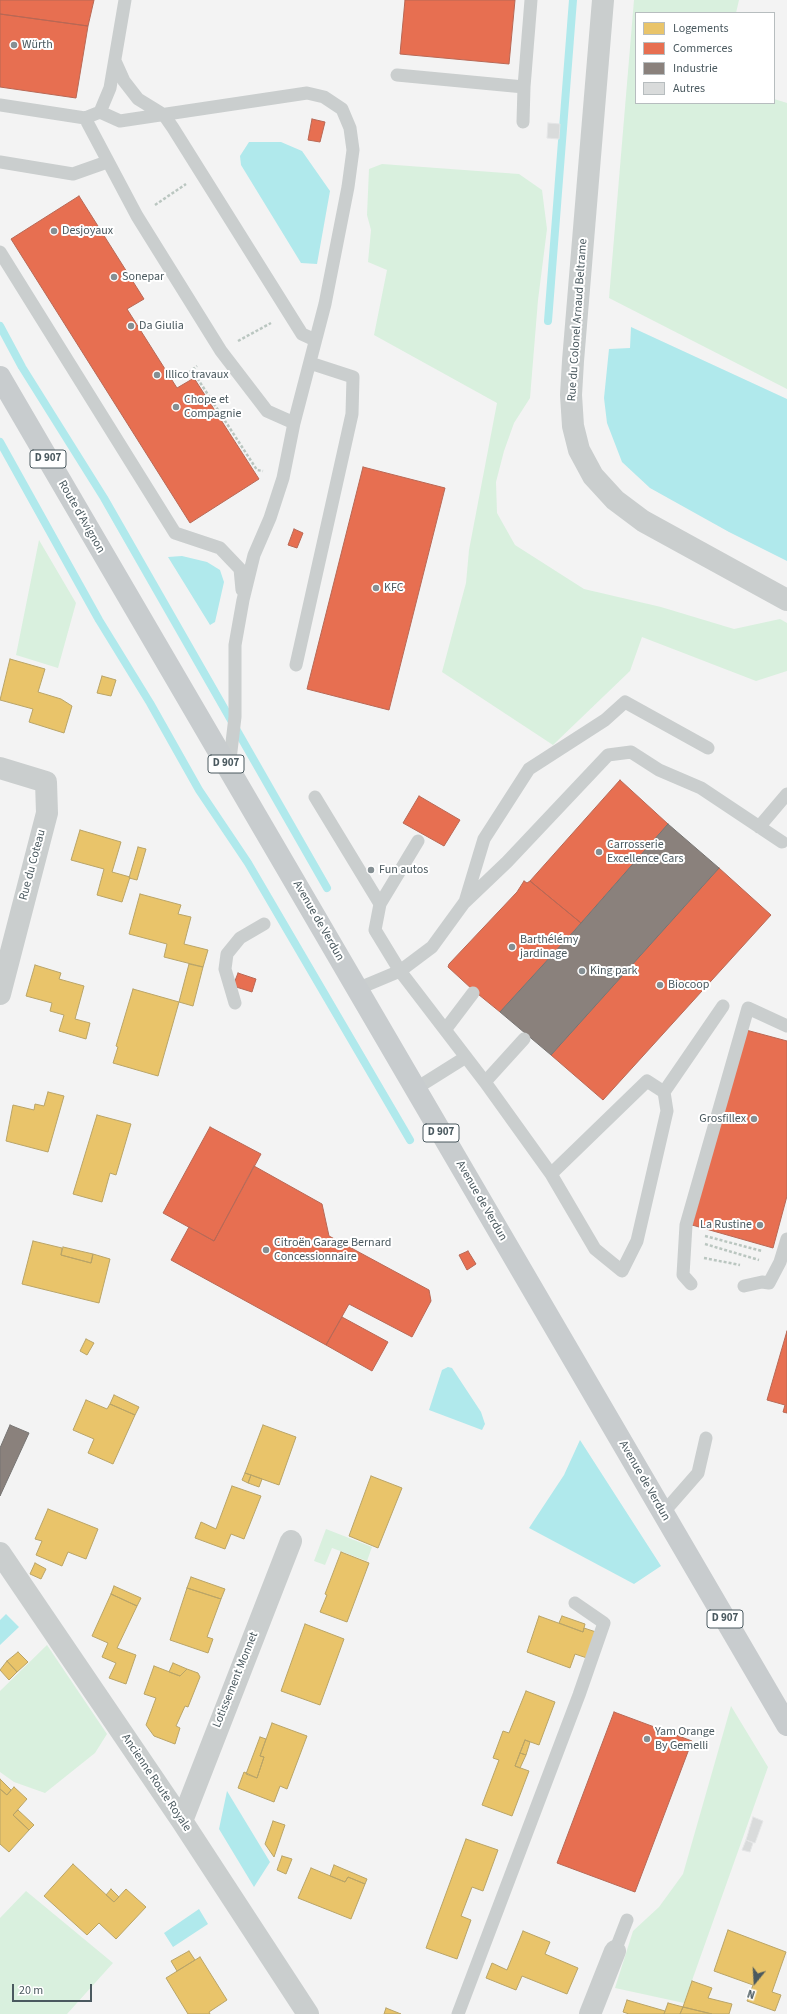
<!DOCTYPE html>
<html>
<head>
<meta charset="utf-8">
<style>
  body { margin:0 }
  #map { position:relative; width:787px; height:2014px; overflow:hidden; background:#f3f3f3; font-family:"Source Sans 3",sans-serif }
  canvas { display:block }
  .legend { position:absolute; left:635px; top:12px; width:140px; height:92px; box-sizing:border-box; background:#fff; border:1px solid #b7bdbf; margin:0; padding:5px 7px; list-style:none; font-size:12px; color:#4a595f }
  .legend li { display:flex; align-items:center; gap:8px; height:20px }
  .legend b { width:20px; border:1px solid #b7bdbf }
  .north { position:absolute; left:735px; top:1962px; width:40px; height:40px; -webkit-text-stroke:3px #fff; paint-order:stroke; rotate:198deg; font-size:11px; font-weight:700; line-height:16px; text-align:center; color:#4a595f }
  .north::after { content:''; display:block; margin:auto; width:14px; height:18px; background:#4a595f; clip-path:polygon(50% 0,100% 100%,50% 72%,0 100%) }
  .scale { position:absolute; left:12px; top:1984px; width:80px; height:18px; box-sizing:border-box; border:2px solid #4a595f; border-top:0; padding-left:5px; font-size:12px; line-height:14px; white-space:nowrap; color:#4a595f; -webkit-text-stroke:3px #fff; paint-order:stroke }
</style>
</head>
<body>
<div id="map">
<canvas width="787" height="2014"></canvas>
<ul class="legend">
<li><b style="height:11px;background:#e9c46a"></b>Logements</li>
<li><b style="height:11px;background:#e76f51"></b>Commerces</li>
<li><b style="height:11px;background:#8a817c"></b>Industrie</li>
<li><b style="height:11px;background:#d9dbdb"></b>Autres</li>
</ul>
<div class="north">N</div>
<div class="scale">20 m</div>
</div>
<script>
const context = document.querySelector('canvas').getContext('2d');
context.lineJoin = 'round';
function fillPath(path, color) { context.fillStyle = color; context.fill(path, 'evenodd'); }
const shape = rows => new Path2D(rows.map(r => 'M' + r).join(''));
function trace(path, color, width, dash) { context.strokeStyle = color; context.lineWidth = width; context.lineCap = dash ? 'butt' : 'round'; context.setLineDash(dash || []); context.stroke(path); }
function drawText(font, color, halo, rows, align = 'center') {
  context.font = font + ' "Source Sans 3",sans-serif'; context.lineWidth = 4; context.setLineDash([]); context.textBaseline = 'middle'; context.strokeStyle = halo; context.fillStyle = color; for (const [text, x, y, turn = 0] of rows) {
    context.save(); context.translate(x, y); context.rotate((+turn || 0) * Math.PI / 180); context.textAlign = isNaN(turn) ? turn : align; if (halo) context.strokeText(text, 0, 0); context.fillText(text, 0, 0); context.restore();
  }
}
const green = shape([
  [634,0,739,0,736,13,636,13,636,103,774,103,774,99,787,103,787,389,609,298],
  [382,164,519,174,542,190,547,229,538,300,530,398,514,423,504,451,496,482,497,513,515,545,584,589,661,607,734,629,780,619,787,623,787,671,756,681,642,637,630,671,553,745,442,672,466,583,469,550,497,403,374,335,387,270,368,262,371,230,367,215,369,169],
  [39,540,76,603,58,668,16,655],
  [326,1529,372,1547,367,1561,332,1548,325,1565,314,1561],
  [47,1645,107,1734,95,1753,45,1793,14,1782,0,1772,0,1691],
  [731,1706,768,1767,684,2003,615,1988,633,1931,659,1907,683,1874],
  [26,1891,113,1963,67,2014,0,2014,0,1918]
]);
const water = shape([
  [249,142,281,142,302,151,330,191,317,264,301,263,241,165,240,156],
  [631,327,787,399,787,561,729,532,650,488,622,462,607,423,604,398,609,349,630,348],
  [182,556,207,562,220,570,224,582,215,622,210,625,168,557],
  [448,1367,452,1368,481,1412,485,1424,482,1430,429,1410,442,1370],
  [580,1440,661,1566,634,1584,529,1528,564,1475],
  [6,1614,19,1627,0,1645,0,1620],
  [227,1791,270,1862,254,1887,219,1829],
  [199,1909,208,1924,173,1947,164,1933]
]);
const homes = shape([
  [10,659,45,669,38,692,61,699,72,706,64,733,29,722,33,709,0,700,10,659],
  [102,676,116,680,111,696,97,693,102,676],
  [80,830,121,842,112,872,130,877,122,902,97,895,104,869,71,860,80,830],
  [138,847,146,849,137,880,129,878,138,847],
  [140,894,181,905,178,914,191,917,184,944,208,950,203,967,164,957,167,944,129,934,140,894],
  [189,964,203,967,193,1006,179,1002,189,964],
  [35,965,61,973,59,979,84,986,75,1019,90,1023,86,1039,59,1031,64,1015,50,1011,52,1003,26,996,35,965],
  [133,989,179,1002,158,1076,113,1063,118,1047,116,1046,133,989],
  [48,1092,64,1096,48,1152,6,1141,13,1105,34,1110,35,1104,44,1106,48,1092],
  [97,1115,131,1124,116,1175,110,1173,102,1202,73,1194,97,1115],
  [33,1241,62,1248,61,1255,91,1263,93,1254,110,1259,99,1303,22,1284,33,1241],
  [63,1247,93,1254,91,1263,61,1255,63,1247],
  [86,1339,94,1343,87,1355,80,1351,86,1339],
  [114,1395,139,1407,135,1415,110,1404,114,1395],
  [86,1400,107,1409,110,1404,135,1415,113,1464,88,1453,94,1439,73,1430,86,1400],
  [263,1425,296,1437,279,1485,245,1473,263,1425],
  [245,1473,251,1475,248,1483,242,1480,245,1473],
  [251,1475,262,1479,259,1487,248,1483,251,1475],
  [371,1476,402,1488,378,1548,349,1536,371,1476],
  [232,1486,261,1496,244,1539,231,1534,225,1549,195,1538,201,1522,216,1529,232,1486],
  [48,1509,98,1529,86,1559,68,1552,62,1566,36,1555,42,1541,35,1539,48,1509],
  [341,1552,369,1563,347,1622,320,1612,327,1595,325,1594,341,1552],
  [35,1563,46,1569,41,1579,30,1574,35,1563],
  [191,1577,225,1589,221,1599,187,1588,191,1577],
  [114,1586,141,1598,137,1606,111,1594,114,1586],
  [187,1588,221,1599,207,1637,213,1639,208,1653,170,1640,187,1588],
  [111,1594,137,1606,117,1648,136,1655,126,1684,109,1678,116,1663,102,1657,108,1643,92,1636,111,1594],
  [539,1616,583,1632,584,1628,596,1632,587,1658,575,1654,570,1668,527,1652,539,1616],
  [562,1616,585,1624,583,1632,559,1623,562,1616],
  [305,1624,344,1639,320,1705,281,1691,305,1624],
  [18,1652,28,1662,17,1672,7,1661,18,1652],
  [7,1661,17,1672,9,1680,0,1670,7,1661],
  [173,1663,187,1669,180,1676,169,1672,173,1663],
  [154,1666,180,1676,187,1669,198,1673,200,1677,188,1707,185,1706,176,1726,180,1728,175,1744,154,1736,146,1725,156,1698,144,1694,154,1666],
  [526,1691,555,1702,539,1745,525,1740,515,1766,529,1771,512,1816,482,1805,499,1760,493,1758,503,1731,509,1733,526,1691],
  [272,1723,307,1736,287,1789,280,1786,274,1802,238,1788,244,1772,257,1778,264,1757,260,1756,272,1723],
  [260,1737,266,1739,260,1756,264,1757,257,1778,246,1774,260,1737],
  [525,1740,530,1742,526,1755,520,1753,525,1740],
  [520,1753,526,1755,520,1768,515,1766,520,1753],
  [0,1779,11,1790,7,1795,0,1789,0,1779],
  [14,1787,27,1799,13,1815,29,1830,9,1852,0,1844,0,1789,7,1795,14,1787],
  [18,1810,34,1825,29,1830,13,1815,18,1810],
  [273,1821,285,1825,274,1857,265,1844,273,1821],
  [466,1839,498,1850,483,1891,472,1887,461,1916,471,1920,457,1959,426,1948,466,1839],
  [282,1856,292,1859,286,1874,277,1870,282,1856],
  [73,1864,114,1902,126,1889,146,1907,116,1939,99,1923,87,1935,44,1896,73,1864],
  [334,1865,367,1879,365,1884,348,1877,345,1882,330,1876,334,1865],
  [311,1868,345,1882,348,1877,365,1884,351,1919,298,1898,311,1868],
  [111,1889,119,1897,114,1902,106,1895,111,1889],
  [728,1930,786,1952,772,1992,781,1995,775,2011,747,2001,753,1985,714,1971,728,1930],
  [523,1931,550,1942,545,1954,578,1968,567,1994,522,1976,516,1990,486,1978,492,1963,507,1970,523,1931],
  [189,1951,195,1960,177,1971,171,1961,189,1951],
  [200,1957,227,2000,209,2012,210,2014,188,2014,166,1978,200,1957],
  [692,1981,712,1988,708,1998,732,2004,729,2014,712,2014,683,2007,692,1981],
  [627,2000,665,2011,664,2014,629,2014,623,2012,627,2000],
  [668,2003,683,2007,680,2014,664,2014,668,2003],
  [683,2007,712,2014,680,2014,683,2007],
  [386,2008,401,2014,384,2014,386,2008]
]);
const shops = shape([
  [0,0,94,0,88,26,0,14,0,0],
  [405,0,515,0,509,64,400,54,405,0],
  [0,14,88,26,76,98,0,87,0,14],
  [312,119,325,122,320,142,308,140,312,119],
  [79,196,144,299,127,309,177,388,194,378,259,479,190,523,11,239,79,196],
  [363,467,445,488,389,710,307,689,363,467],
  [294,529,303,533,297,548,288,545,294,529],
  [620,780,668,824,581,923,530,881,620,780],
  [419,796,460,820,444,846,403,823,419,796],
  [719,868,771,915,603,1100,551,1055,719,868],
  [524,881,527,883,530,881,581,923,500,1012,473,990,448,967,449,964,517,892,524,881],
  [238,973,256,979,252,992,233,986,238,973],
  [746,1030,787,1041,787,1196,773,1248,692,1225,746,1030],
  [210,1127,261,1154,214,1241,163,1213,210,1127],
  [254,1166,322,1204,329,1236,429,1290,431,1301,412,1337,349,1304,326,1345,171,1260,189,1227,214,1241,254,1166],
  [468,1251,476,1264,467,1270,459,1255,468,1251],
  [342,1317,388,1342,372,1371,326,1345,342,1317],
  [787,1331,787,1413,783,1412,785,1405,767,1400,787,1331],
  [614,1712,692,1741,635,1892,557,1863,614,1712]
]);
const industry = shape([
  [668,824,719,868,551,1055,500,1012,575,930,668,824],
  [10,1425,29,1433,0,1496,0,1448,10,1425]
]);
const stream = shape([
  [548,321,573,0],
  [0,326,22,367,104,498,327,888],
  [0,442,99,620,150,703,199,790,248,863,410,1140]
]);
const building = shape([
  [548,123,560,124,559,139,547,138,548,123],
  [753,1817,763,1821,755,1843,746,1840,753,1817],
  [746,1840,753,1843,750,1852,742,1850,746,1840]
]);
const path = shape([
  [155,205,186,184],
  [238,341,271,323],
  [192,370,257,470,263,471],
  [181,379,197,366],
  [705,1236,762,1251],
  [705,1244,759,1260],
  [704,1258,740,1265]
]);
const lane = shape([
  [115,61,124,81,138,99,164,115,173,128,302,334,315,340],
  [397,75,524,87,531,0],
  [0,105,85,118,100,112,110,88,125,0],
  [100,112,120,121,307,93,324,97,342,109,350,128,353,150,348,187,325,304,294,423,283,478,270,518,254,555,243,600,235,645,235,717,229,768],
  [85,118,137,216,221,351,267,411,294,423],
  [523,122,524,87],
  [0,162,73,174,107,162],
  [0,252,175,533,220,548,240,569,242,590],
  [296,665,352,414,353,377,310,363],
  [315,797,380,904,375,930,400,971,485,1082,551,1174,595,1249,622,1271,637,1241,667,1111,664,1092,647,1081,551,1174],
  [759,827,787,794],
  [465,902,484,839,529,769,605,720,625,702,708,748],
  [380,904,418,841],
  [357,989,400,971,432,947,464,903,507,862,608,755,631,752,659,770,701,788,782,842],
  [235,1003,225,969,227,954,240,938,264,924],
  [445,1030,473,993],
  [485,1082,524,1039],
  [415,1089,466,1057],
  [664,1092,723,1006],
  [691,1284,683,1275,686,1225,748,1008,787,1026],
  [744,1286,762,1282,769,1283,780,1262,787,1239],
  [663,1513,698,1473,706,1438],
  [615,1951,627,1920],
  [458,2014,579,1695,604,1623,575,1603]
]);
const street = shape([
  [603,0,573,361,571,395,573,426,579,450,593,476,615,500,643,521,787,600],
  [0,768,46,782,47,813,0,994],
  [0,1553,182,1821,308,2014],
  [182,1821,291,1541],
  [590,2014,615,1951]
]);
const primary = shape([
  [0,377,787,1725]
]);
const markers = [
  [14,45,4,"#858f93"],
  [54,231,4,"#858f93"],
  [114,277,4,"#858f93"],
  [131,326,4,"#858f93"],
  [157,375,4,"#858f93"],
  [176,407,4,"#858f93"],
  [376,588,4,"#858f93"],
  [599,852,4,"#858f93"],
  [371,870,4,"#858f93"],
  [512,947,4,"#858f93"],
  [582,971,4,"#858f93"],
  [660,985,4,"#858f93"],
  [754,1119,4,"#858f93"],
  [760,1225,4,"#858f93"],
  [266,1250,4,"#858f93"],
  [647,1739,4,"#858f93"]
];
const shields = [
  [48,459,36],
  [226,764,36],
  [441,1133,36],
  [725,1619,36]
];
const shieldNames = [
  ["D 907",48,459],
  ["D 907",226,764],
  ["D 907",441,1133],
  ["D 907",725,1619]
];
const poiNames = [
  ["Würth",22,45],
  ["Desjoyaux",62,231],
  ["Sonepar",122,277],
  ["Da Giulia",139,326],
  ["Illico travaux",165,375],
  ["Chope et",184,400],
  ["Compagnie",184,414],
  ["KFC",384,588],
  ["Carrosserie",607,845],
  ["Excellence Cars",607,859],
  ["Fun autos",379,870],
  ["Barthélémy",520,940],
  ["jardinage",520,954],
  ["King park",590,971],
  ["Biocoop",668,985],
  ["Grosfillex",746,1119,"right"],
  ["La Rustine",752,1225,"right"],
  ["Citroën Garage Bernard",274,1243],
  ["Concessionnaire",274,1257],
  ["Yam Orange",655,1732],
  ["By Gemelli",655,1746]
];
const streetNames = [
  ["Rue du Colonel Arnaud Beltrame",578,320,-86],
  ["Route d'Avignon",81,517,60],
  ["Rue du Coteau",33,865,-75],
  ["Avenue de Verdun",318,921,60],
  ["Avenue de Verdun",481,1201,60],
  ["Avenue de Verdun",644,1481,60],
  ["Lotissement Monnet",236,1680,-68],
  ["Ancienne Route Royale",156,1783,56]
];
fillPath(green, '#d9f0de');
fillPath(water, '#b0e9ec');
fillPath(homes, '#e9c46a');
trace(homes, '#b9a467', 1);
fillPath(shops, '#e76f51');
trace(shops, '#b86855', 1);
fillPath(industry, '#8a817c');
trace(industry, '#777573', 1);
trace(stream, '#b0e9ec', 8);
fillPath(building, '#d9dbdb');
trace(building, '#e4e5e6', 1);
trace(path, '#bac6c0', 2.5, [3, 2]);
trace(lane, '#cacece', 13);
trace(street, '#cacece', 22);
trace(primary, '#c8ccce', 22);
for (const [x, y, r, color] of markers) { const dot = new Path2D(); dot.arc(x, y, r, 0, 2 * Math.PI); context.fillStyle = color; context.fill(dot); trace(dot, '#fff', 1.5); }
for (const [x, y, w] of shields) { const box = new Path2D(); box.roundRect(x - w / 2, y - 9, w, 18, 3); context.fillStyle = '#fff'; context.fill(box); trace(box, '#4a595f', 1); }
drawText('bold 11px', '#4a595f', null, shieldNames);
drawText('12px', '#4a595f', '#fff', poiNames, 'left');
drawText('12px', '#4a595f', '#fff', streetNames);
</script>
</body>
</html>
